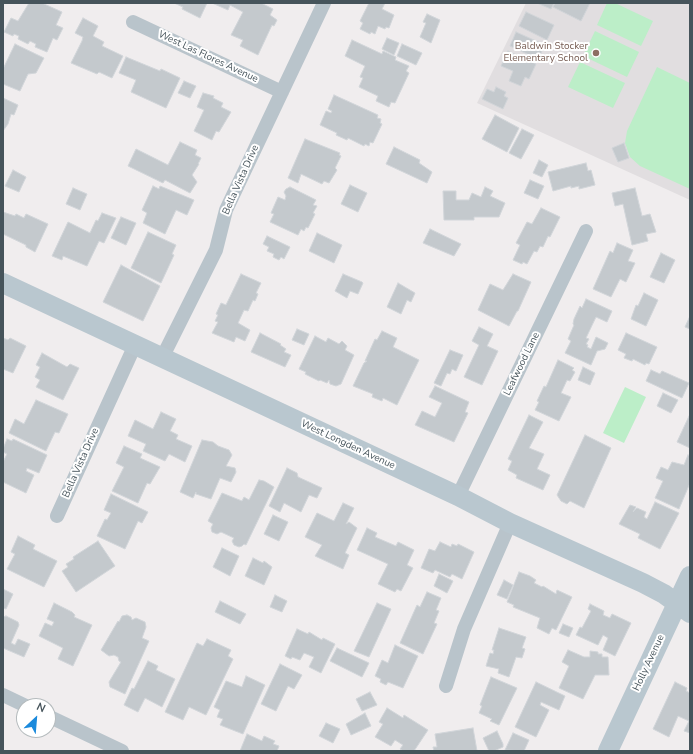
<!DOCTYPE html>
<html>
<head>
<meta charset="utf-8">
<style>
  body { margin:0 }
  #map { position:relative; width:693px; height:754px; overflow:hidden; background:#f0edee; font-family:"Nunito Sans",sans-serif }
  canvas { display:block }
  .frame { position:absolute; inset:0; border:4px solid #46545b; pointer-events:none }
  .north { position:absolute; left:16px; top:698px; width:40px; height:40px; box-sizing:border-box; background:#fff; border:1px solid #b5bbbd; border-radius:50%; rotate:26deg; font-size:11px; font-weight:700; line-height:16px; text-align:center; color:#46545b }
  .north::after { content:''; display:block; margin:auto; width:14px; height:18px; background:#1b8adc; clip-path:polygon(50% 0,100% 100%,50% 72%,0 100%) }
</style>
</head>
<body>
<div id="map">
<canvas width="693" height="754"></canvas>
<div class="frame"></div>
<div class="north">N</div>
</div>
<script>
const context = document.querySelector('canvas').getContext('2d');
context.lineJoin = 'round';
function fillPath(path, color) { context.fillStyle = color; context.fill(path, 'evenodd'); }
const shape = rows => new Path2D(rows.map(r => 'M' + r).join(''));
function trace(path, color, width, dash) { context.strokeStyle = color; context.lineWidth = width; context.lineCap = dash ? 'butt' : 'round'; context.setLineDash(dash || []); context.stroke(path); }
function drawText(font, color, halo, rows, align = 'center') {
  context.font = font + ' "Nunito Sans",sans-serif'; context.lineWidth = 4; context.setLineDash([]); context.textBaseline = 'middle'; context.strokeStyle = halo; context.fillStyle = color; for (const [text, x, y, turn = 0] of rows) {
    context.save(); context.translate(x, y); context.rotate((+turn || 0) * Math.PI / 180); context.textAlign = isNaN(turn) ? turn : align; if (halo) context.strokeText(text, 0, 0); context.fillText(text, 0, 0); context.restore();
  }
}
const education = shape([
  [526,3,690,3,690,200,477,103]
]);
const green = shape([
  [607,3,615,3,653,21,641,46,597,25],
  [595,31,639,52,627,77,583,56],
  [580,62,625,83,613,108,568,87],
  [657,67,690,83,690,189,640,166,630,157,625,143,627,131],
  [625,387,646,397,624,443,603,433]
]);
const building = shape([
  [29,3,42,3,62,12,56,25,63,28,57,40,53,38,47,52,35,47,36,44,30,41,28,44,18,39,19,36,14,34,13,36,4,32,11,18,18,21,29,3],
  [174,3,207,3,200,18,182,9,183,7,174,3],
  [212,3,261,3,273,9,270,15,277,20,274,26,272,25,258,55,240,46,243,40,231,35,243,12,230,5,228,10,212,3],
  [369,3,385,3,382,9,394,15,389,28,386,27,385,29,378,26,375,34,371,32,370,34,360,29,363,23,360,21,369,3],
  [537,3,554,3,551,9,537,3],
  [555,3,590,3,581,21,553,7,555,3],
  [526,12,554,25,547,40,519,26,526,12],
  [427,14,440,20,431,43,420,37,426,23,423,22,427,14],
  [83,18,98,26,93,36,104,42,102,46,123,56,112,78,99,72,97,74,71,63,82,41,83,37,75,33,83,18],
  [516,32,545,45,538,59,510,46,516,32],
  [387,38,399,43,394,55,382,49,387,38],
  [352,40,382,54,383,51,396,57,395,60,409,66,406,71,409,73,395,103,391,102,389,107,376,101,378,96,359,87,363,78,360,77,365,66,345,56,352,40],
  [15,44,44,58,36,73,28,74,20,91,3,84,3,69,15,44],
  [402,44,422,53,416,65,397,56,402,44],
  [508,51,536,64,529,79,525,77,521,86,509,81,513,71,501,66,508,51],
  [126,57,160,71,161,69,180,78,166,108,131,92,136,80,119,73,126,57],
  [184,81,196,86,190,98,178,93,184,81],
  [496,87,506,92,504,96,508,98,503,109,482,99,487,89,494,92,496,87],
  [203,93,214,96,213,98,223,103,221,107,231,112,219,132,216,131,212,140,194,131,204,110,197,107,203,93],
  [334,95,378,115,377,118,381,119,380,123,382,124,373,143,370,142,369,146,365,144,364,146,348,138,347,140,336,135,337,133,320,125,326,111,331,113,332,111,328,109,334,95],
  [3,98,18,105,14,115,11,114,8,124,3,131,3,98],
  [495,115,519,128,507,152,482,139,495,115],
  [522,129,534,135,521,159,509,153,522,129],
  [305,139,340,153,339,155,341,156,335,168,337,170,329,183,324,181,322,184,301,174,298,183,288,178,305,139],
  [180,142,197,150,195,155,201,158,198,164,199,164,192,175,197,182,190,193,165,180,163,183,128,166,136,149,168,165,180,142],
  [624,143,629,158,618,162,612,148,624,143],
  [394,147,420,160,419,163,432,172,427,183,386,164,394,147],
  [539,160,548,165,542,177,533,173,539,160],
  [586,163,588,171,591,170,595,185,579,189,579,186,571,188,571,186,553,191,548,172,586,163],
  [13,170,26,177,19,192,5,186,13,170],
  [530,180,544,186,538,199,524,193,530,180],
  [350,185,367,193,358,212,341,204,350,185],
  [153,186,159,189,160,186,194,200,187,215,176,210,165,234,143,223,147,213,142,210,153,186],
  [290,187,316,200,313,205,317,206,313,213,315,214,308,228,306,227,304,231,301,229,298,235,270,222,274,214,271,213,278,197,285,200,286,196,284,192,286,189,290,187],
  [485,187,493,191,490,196,505,203,499,217,474,217,474,220,444,220,443,191,456,191,456,200,469,200,472,193,481,197,485,187],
  [73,188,87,194,80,210,66,204,73,188],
  [635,188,642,216,650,214,656,232,646,234,648,241,632,245,623,204,615,206,612,193,635,188],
  [541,208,560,217,550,237,548,236,543,247,540,246,537,252,534,251,527,264,523,262,522,264,513,260,520,245,516,243,527,222,532,224,541,208],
  [3,212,15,216,16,214,24,218,26,214,48,224,35,252,26,247,26,245,3,234,3,212],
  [102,213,116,218,104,243,99,241,87,266,63,256,62,260,52,256,68,222,90,233,96,220,98,221,102,213],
  [121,217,136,223,126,245,111,238,121,217],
  [430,229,461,244,454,256,423,243,430,229],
  [148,232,176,245,172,254,174,255,161,283,131,268,148,232],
  [317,233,342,245,334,263,309,251,317,233],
  [267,236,290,247,284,259,281,257,279,260,273,257,274,254,267,251,269,247,263,244,267,236],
  [617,243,633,250,628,261,635,263,626,282,620,279,611,297,593,289,610,251,613,253,617,243],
  [661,253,675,260,664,283,650,277,661,253],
  [121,265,160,286,143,321,103,302,121,265],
  [241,274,261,283,256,293,258,294,255,301,253,300,248,311,244,310,238,323,250,330,245,341,236,337,234,342,212,333,218,322,215,321,218,315,216,314,221,303,226,305,241,274],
  [343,274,362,282,363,283,358,294,350,291,347,298,335,291,343,274],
  [513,274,531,282,518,311,517,311,509,326,478,310,490,284,503,290,513,274],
  [398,283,415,293,411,302,407,300,401,314,387,307,398,283],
  [644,293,658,300,646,326,631,319,636,305,638,306,644,293],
  [586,299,612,311,607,322,596,317,586,338,589,339,586,344,588,345,587,347,591,349,596,337,608,343,605,349,597,351,591,365,565,353,571,341,568,339,574,325,573,324,574,319,580,306,582,308,586,299],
  [690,316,690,329,685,327,690,316],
  [479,327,493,334,487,346,498,351,482,385,464,377,479,345,472,341,479,327],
  [297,329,309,334,304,345,292,340,297,329],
  [382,331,397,338,393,347,419,360,397,405,383,398,382,401,372,397,373,394,353,386,364,363,367,361,365,361,375,339,377,340,382,331],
  [260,333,281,344,280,345,286,349,284,352,291,355,285,367,251,352,260,333],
  [626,333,657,347,649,364,646,363,645,365,633,359,632,361,624,358,626,354,618,350,626,333],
  [315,336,326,342,328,338,339,344,342,341,347,346,345,350,354,355,341,384,336,386,330,384,329,380,327,383,320,380,319,381,305,374,306,372,299,369,315,336],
  [3,338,8,340,10,338,26,346,13,373,3,369,3,338],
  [450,350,463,355,456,371,452,369,450,374,447,373,441,386,434,383,450,350],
  [42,353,67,367,70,364,79,368,63,400,36,387,40,380,35,377,40,367,36,365,42,353],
  [558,360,574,368,572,370,575,372,570,381,567,380,561,393,571,397,559,421,535,410,539,402,537,401,544,386,546,387,558,360],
  [583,367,595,373,590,385,578,380,583,367],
  [651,370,660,374,662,371,689,383,682,398,646,381,651,370],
  [435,386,469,402,465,412,468,413,454,442,415,425,422,411,435,417,442,403,429,397,435,386],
  [663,393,678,400,671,413,657,406,663,393],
  [36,400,68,414,59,433,55,432,46,451,9,433,15,419,24,424,36,400],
  [161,412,176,419,170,431,178,435,176,439,192,446,185,462,169,454,165,461,143,451,146,444,128,436,135,420,153,429,161,412],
  [690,414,690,448,677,442,690,414],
  [529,415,543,422,529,448,544,454,537,469,550,475,543,490,516,478,517,475,508,470,512,461,508,459,529,415],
  [585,435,611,448,584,508,570,501,567,504,561,501,557,495,585,435],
  [7,439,12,441,13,439,47,455,39,473,27,468,26,471,34,475,26,493,3,482,3,462,7,454,3,452,3,449,7,439],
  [202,440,213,442,218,446,229,450,232,455,226,466,235,468,236,472,231,482,220,478,211,499,196,494,196,492,193,498,180,492,202,440],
  [124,446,142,454,140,458,160,467,150,484,147,483,138,503,112,491,124,467,116,463,124,446],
  [688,455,690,456,690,483,679,509,655,498,663,481,656,478,661,467,668,470,672,462,684,465,688,455],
  [287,468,297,473,298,477,322,488,317,498,309,495,301,512,284,503,280,512,269,506,287,468],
  [259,480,264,481,274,487,246,545,244,544,242,546,239,547,234,545,232,541,234,538,221,532,217,534,212,532,211,528,213,524,208,521,222,493,242,501,244,497,249,500,259,480],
  [111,494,148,512,142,523,138,521,125,549,97,536,105,519,107,520,111,513,104,510,111,494],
  [655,502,679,513,660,549,638,538,640,534,619,524,630,505,636,507,633,512,637,508,646,512,644,517,647,519,655,502],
  [343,503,354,508,346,524,349,522,357,528,345,553,349,555,343,569,315,556,322,545,305,537,317,513,334,521,343,503],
  [273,515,288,522,279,541,264,534,273,515],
  [367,528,377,533,375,537,396,546,398,542,414,550,407,565,413,568,401,591,397,589,395,592,378,584,388,564,357,550,367,528],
  [18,536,35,545,33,549,57,561,44,587,7,569,15,554,11,552,18,536],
  [98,541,115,566,76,592,62,571,68,567,66,564,74,559,73,557,98,541],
  [440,542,451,547,452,544,457,546,458,544,474,552,462,579,452,574,450,577,435,570,433,573,421,568,429,549,435,551,440,542],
  [222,548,239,556,230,576,213,567,222,548],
  [253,558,263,563,264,561,272,567,264,585,245,576,253,558],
  [519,572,530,576,536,580,534,583,542,587,543,586,556,594,557,590,572,597,556,630,552,628,549,634,537,628,540,618,513,607,514,605,507,602,519,572],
  [439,574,453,581,447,593,434,586,439,574],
  [504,580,513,585,507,599,497,595,504,580],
  [3,589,13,594,6,609,3,608,3,589],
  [427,592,441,598,436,610,439,611,434,623,437,624,423,654,400,643,417,605,420,607,427,592],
  [275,595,287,601,282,612,270,607,275,595],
  [220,601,246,614,240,624,215,612,220,601],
  [54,603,72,612,75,615,74,617,92,625,73,666,58,659,63,648,39,636,45,623,52,626,54,622,47,619,54,603],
  [377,603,391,609,369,657,354,651,377,603],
  [590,604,604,611,603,615,610,618,612,614,631,623,615,656,603,650,608,638,603,635,598,645,576,635,580,627,582,628,591,611,588,609,590,604],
  [127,615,131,617,132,620,136,618,145,622,146,627,142,638,149,641,125,694,110,687,109,682,121,662,119,661,118,657,114,655,109,656,101,650,118,621,119,622,122,616,127,615],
  [6,616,18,622,19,625,11,643,15,645,18,639,30,644,24,657,3,648,3,617,6,616],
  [563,624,573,628,569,637,559,633,563,624],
  [499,628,526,637,522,648,525,649,522,658,516,657,509,677,498,673,499,669,486,666,490,653,493,654,494,650,492,650,499,628],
  [297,629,308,634,309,632,322,640,323,638,335,644,321,673,309,667,314,657,304,653,300,660,292,657,291,659,285,656,297,629],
  [207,639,231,650,228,656,233,659,206,715,189,707,183,720,165,712,197,643,203,646,207,639],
  [395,645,418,656,403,688,388,682,386,685,380,682,381,679,375,676,382,660,388,663,395,645],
  [337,648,369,663,362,677,330,661,337,648],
  [568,650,584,657,590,657,590,651,598,652,598,654,602,654,602,657,608,657,609,675,595,675,583,699,559,688,569,666,562,662,568,650],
  [148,661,158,666,156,670,175,679,162,707,145,698,138,712,124,705,132,688,134,689,148,661],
  [280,664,302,675,294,689,288,686,276,711,261,704,280,664],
  [246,676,265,685,243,734,220,725,223,719,217,717,220,710,214,707,226,681,242,687,246,676],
  [491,677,517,688,499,725,490,721,492,719,479,713,482,706,480,705,491,677],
  [536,682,565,696,559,710,541,702,540,705,549,710,536,737,515,727,536,682],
  [675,682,687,688,686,691,690,693,690,733,684,731,689,721,678,716,669,737,653,729,675,682],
  [370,692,377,705,362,711,356,699,370,692],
  [387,708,403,718,404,715,428,730,414,751,403,751,400,749,403,745,395,740,391,746,375,737,383,724,379,722,387,708],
  [365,713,371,726,351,735,346,724,365,713],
  [326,723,340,729,333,743,319,736,326,723],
  [473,728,477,751,434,751,433,747,437,747,435,734,473,728],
  [497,731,503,744,503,747,494,751,489,751,483,738,497,731],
  [513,733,529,740,524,751,505,750,513,733],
  [247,734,262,741,264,736,275,741,273,744,279,746,277,751,240,751,247,734]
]);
const street = shape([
  [133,22,282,92],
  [162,358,216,250,226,210,324,3],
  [458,496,586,231],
  [57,516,135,345],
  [446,686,464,629,510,523],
  [3,695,26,706],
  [48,716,122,751]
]);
const secondary = shape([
  [3,283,458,496,510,523,643,583,664,594,690,613],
  [608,751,690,576]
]);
const markers = [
  [596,53,4,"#8d6e63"]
];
const educationNames = [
  ["Baldwin Stocker",588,47],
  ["Elementary School",588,59]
];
const streetNames = [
  ["West Las Flores Avenue",208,57,25],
  ["Bella Vista Drive",241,180,-66],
  ["Leafwood Lane",522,364,-64],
  ["West Longden Avenue",348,445,25],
  ["Bella Vista Drive",81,463,-66],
  ["Holly Avenue",649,663,-65]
];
fillPath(education, '#e1dee0');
fillPath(green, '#bceec8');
fillPath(building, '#c4c9cd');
trace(building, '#d1d5d9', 1);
trace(street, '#b9c4cb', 14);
trace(secondary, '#b9c7cf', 20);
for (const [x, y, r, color] of markers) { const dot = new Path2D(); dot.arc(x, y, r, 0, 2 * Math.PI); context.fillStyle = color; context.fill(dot); trace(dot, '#fff', 1.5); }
drawText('10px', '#785e54', '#fff', educationNames, 'right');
drawText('10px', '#46545b', '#fff', streetNames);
</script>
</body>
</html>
